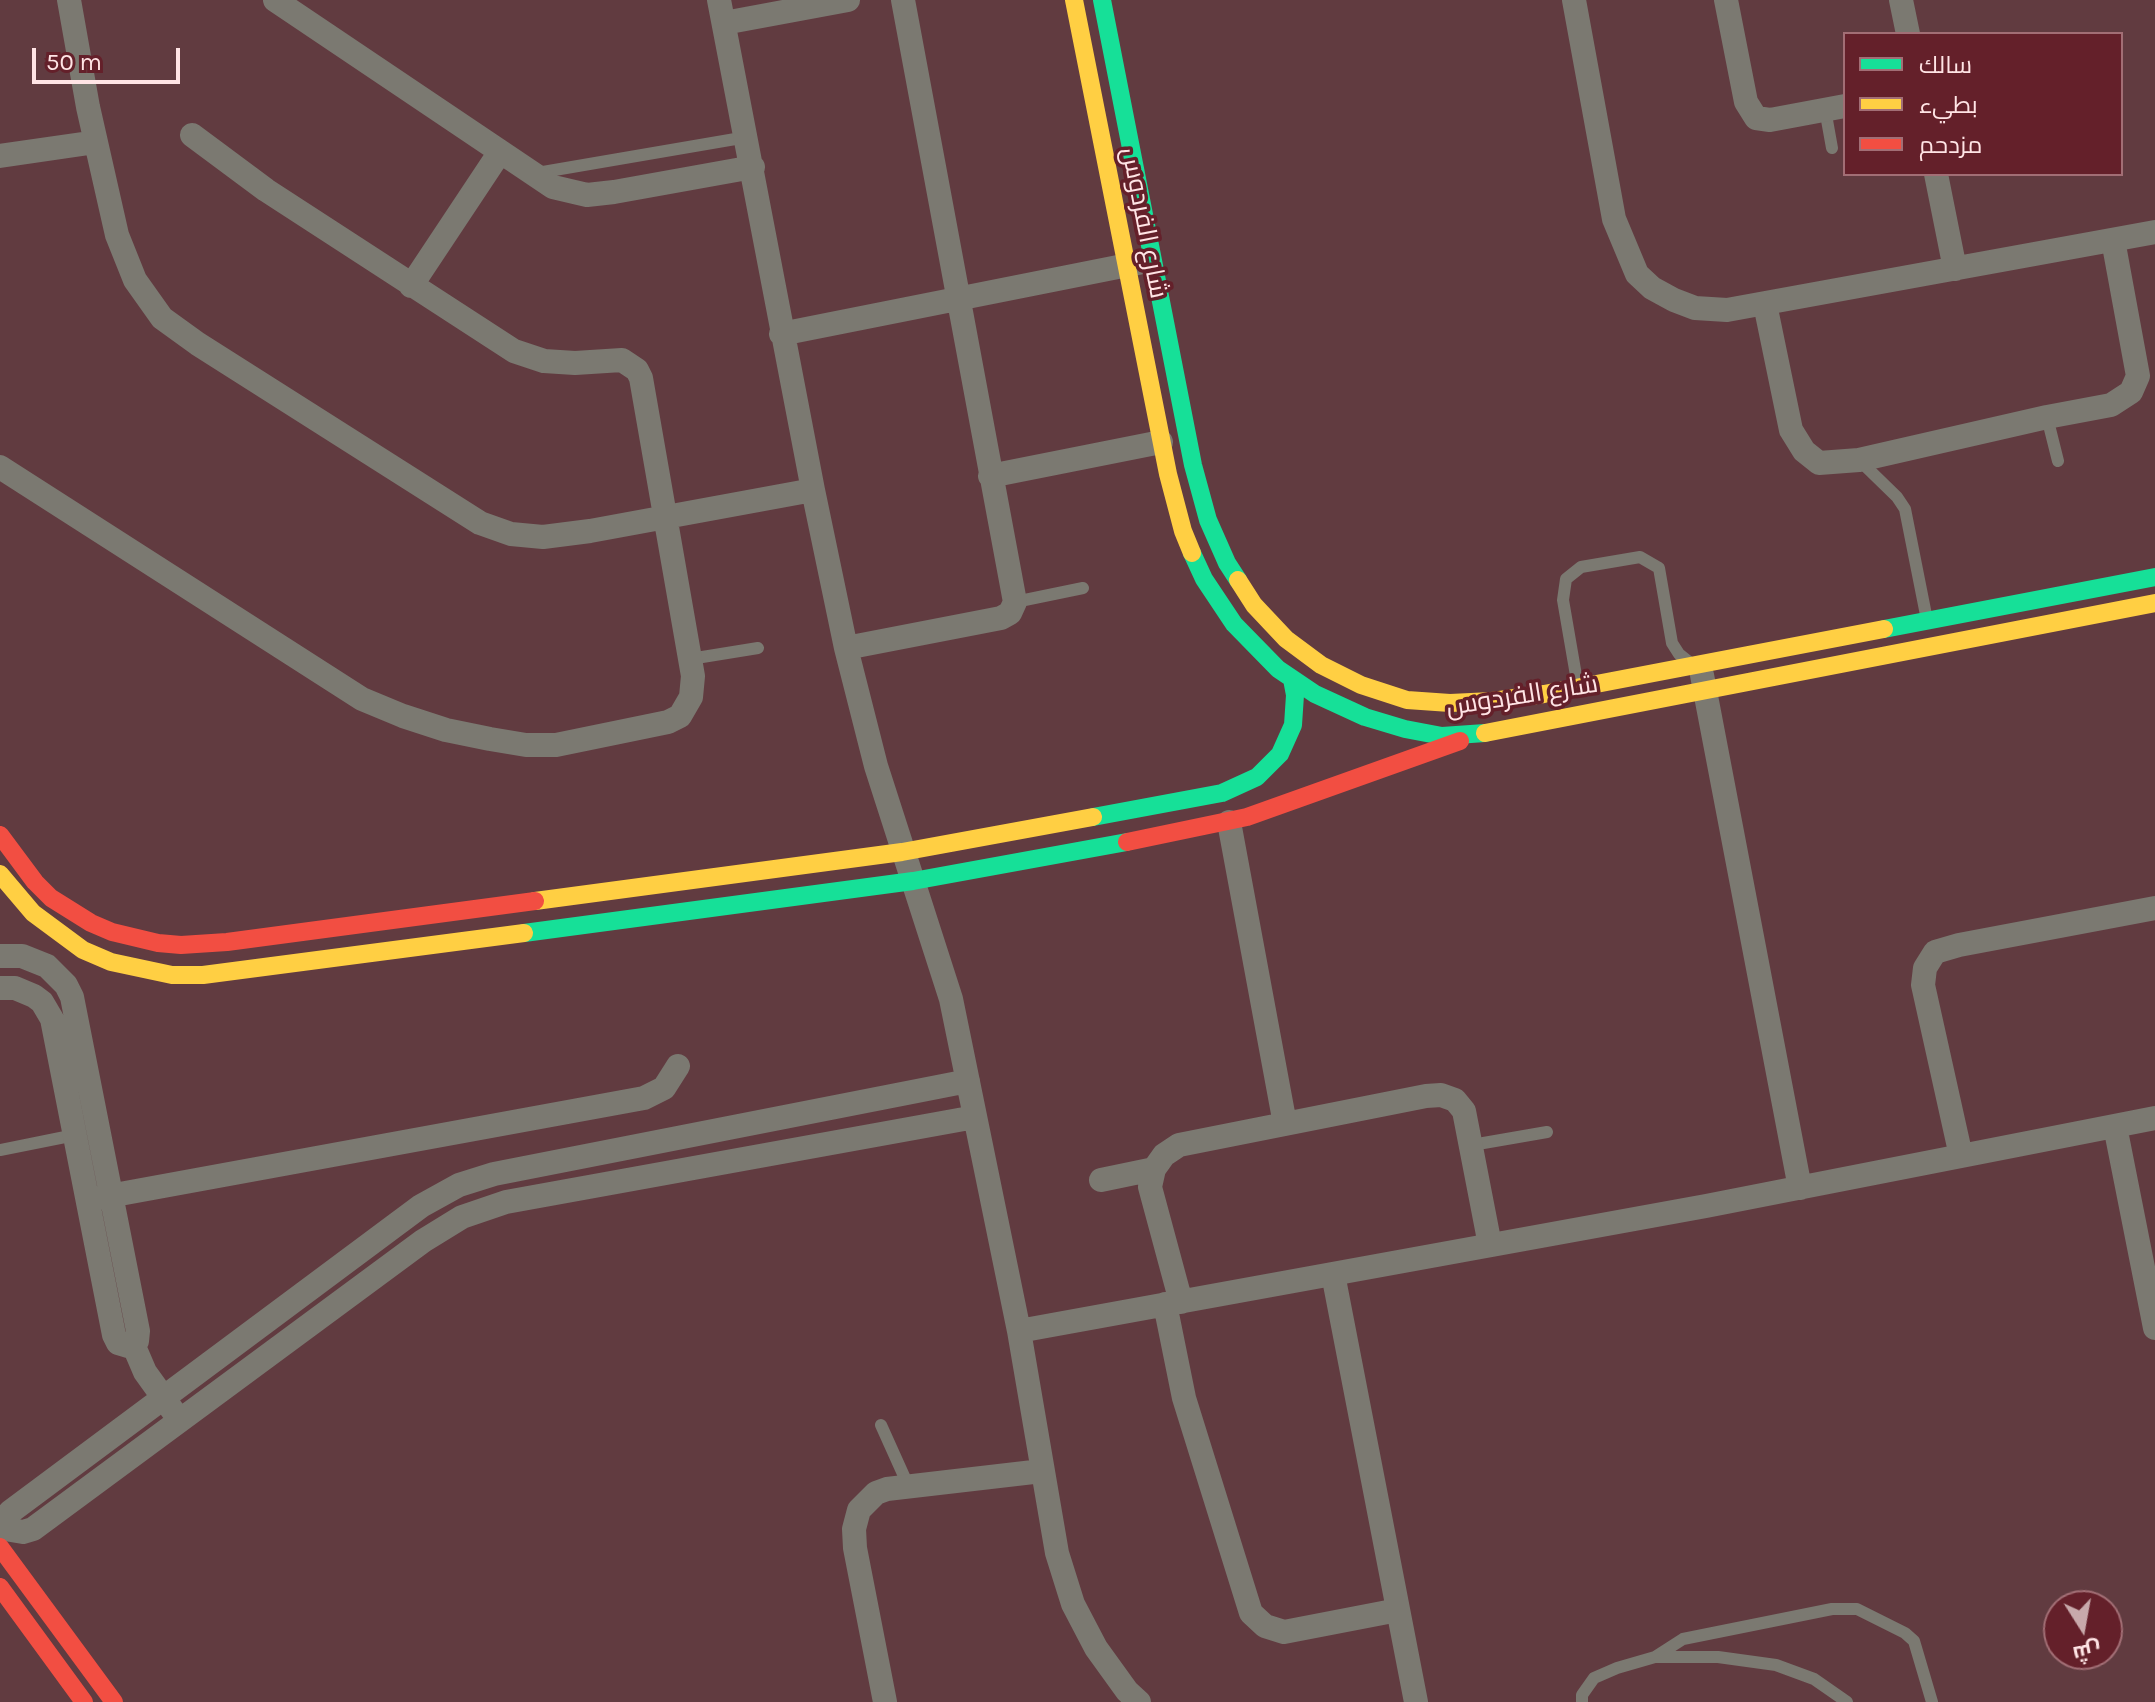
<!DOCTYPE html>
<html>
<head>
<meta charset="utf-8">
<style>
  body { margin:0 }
  #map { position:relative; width:2155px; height:1702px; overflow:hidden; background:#613b40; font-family:Karla,Cairo,sans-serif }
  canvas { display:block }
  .legend { position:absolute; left:1843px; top:32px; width:280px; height:144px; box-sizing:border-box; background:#64202a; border:2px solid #a26e75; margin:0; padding:10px 14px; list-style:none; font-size:24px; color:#ffe4e5 }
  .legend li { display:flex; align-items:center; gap:16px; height:40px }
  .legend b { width:40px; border:2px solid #a26e75 }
  .north { position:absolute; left:2043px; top:1590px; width:80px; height:80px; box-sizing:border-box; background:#64202a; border:2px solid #a26e75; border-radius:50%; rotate:169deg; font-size:22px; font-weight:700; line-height:32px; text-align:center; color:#ffe4e5 }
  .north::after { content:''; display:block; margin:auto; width:28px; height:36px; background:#c8a9ab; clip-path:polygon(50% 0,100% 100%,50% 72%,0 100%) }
  .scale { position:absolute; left:32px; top:48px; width:148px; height:36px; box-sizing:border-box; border:4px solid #ffe4e5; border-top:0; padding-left:10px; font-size:24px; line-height:28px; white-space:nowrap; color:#ffe4e5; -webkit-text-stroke:6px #64202a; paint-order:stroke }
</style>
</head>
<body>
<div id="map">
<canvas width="2155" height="1702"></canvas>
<ul class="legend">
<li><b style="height:10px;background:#16e098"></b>سالك</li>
<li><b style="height:10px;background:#ffcf43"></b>بطيء</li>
<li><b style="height:10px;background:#f24e42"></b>مزدحم</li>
</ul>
<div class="north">ش</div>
<div class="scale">50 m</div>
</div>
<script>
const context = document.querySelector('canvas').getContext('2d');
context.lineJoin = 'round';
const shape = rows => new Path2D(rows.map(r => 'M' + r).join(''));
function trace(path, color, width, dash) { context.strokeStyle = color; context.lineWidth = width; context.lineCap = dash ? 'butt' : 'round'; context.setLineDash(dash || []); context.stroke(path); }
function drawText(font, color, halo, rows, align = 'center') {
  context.font = font + ' Karla,Cairo,sans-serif'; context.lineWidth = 7; context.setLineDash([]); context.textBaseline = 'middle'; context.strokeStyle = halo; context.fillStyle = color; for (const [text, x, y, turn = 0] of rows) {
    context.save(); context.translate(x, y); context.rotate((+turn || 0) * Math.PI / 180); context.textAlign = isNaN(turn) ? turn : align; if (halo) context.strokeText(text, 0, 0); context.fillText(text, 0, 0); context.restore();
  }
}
const lane = shape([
  [1825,109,1832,148],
  [537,173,747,137],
  [2047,417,2058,461],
  [1859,460,1897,497,1905,509,1927,620],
  [1015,602,1083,588],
  [690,659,758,648],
  [1578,687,1563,600,1566,579,1581,567,1640,557,1659,568,1672,643,1679,654,1689,662],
  [1472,1145,1547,1132],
  [0,1150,75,1135],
  [881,1425,908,1485],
  [1655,1657,1683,1639,1832,1609,1857,1609,1905,1633,1914,1641,1932,1702],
  [1582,1702,1582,1695,1594,1678,1617,1668,1655,1657,1718,1657,1776,1665,1814,1679,1847,1702]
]);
const street = shape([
  [69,0,88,107,117,235,135,280,162,318,198,344,480,523,511,534,543,537,590,531,813,490,846,648,876,766,951,999,1019,1331,1057,1553,1073,1604,1096,1648,1127,1691,1139,1702],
  [275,0,553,187,587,195,614,192,753,167],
  [719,0,813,490],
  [1574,0,1614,219,1637,274,1652,288,1674,300,1695,308,1727,310,2155,232],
  [1726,0,1746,102,1756,118,1770,120,1845,106],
  [1901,0,1908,34],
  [724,23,848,0],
  [0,156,96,142],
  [1936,174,1955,269],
  [411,286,500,152],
  [1765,304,1791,430,1804,451,1819,463,1859,460,2047,417,2111,405,2131,392,2138,376,2113,240],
  [781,334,1143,262],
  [0,467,362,699,403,716,446,730,490,739,526,745,556,745,668,722,680,716,691,697,693,676,641,378,637,370,622,360,575,363,544,361,514,351,266,190,192,135],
  [990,476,1161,442],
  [846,648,1001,618,1010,613,1015,602,903,0],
  [1702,675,1800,1188],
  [1229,822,1285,1124],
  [0,956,22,956,47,966,66,985,72,997,138,1331,137,1341,128,1346,118,1343,114,1335,52,1019,42,1002,34,996,15,988,0,988],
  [2115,1126,2155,1328],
  [1961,1156,1923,985,1925,968,1935,952,1959,945,2155,908],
  [1101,1180,1154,1169],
  [98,1198,644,1098,664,1088,678,1066],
  [1333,1274,1416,1702],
  [1181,1302,1150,1187,1154,1169,1164,1155,1179,1145,1426,1096,1441,1095,1455,1100,1464,1111,1490,1245],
  [1165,1304,1184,1398,1251,1613,1265,1626,1284,1632,1398,1610],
  [1019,1331,1706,1206,2155,1118],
  [133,1344,145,1372,173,1411],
  [3,1527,10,1512,421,1206,459,1185,494,1174,968,1081],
  [0,1528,23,1532,33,1529,423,1241,462,1217,506,1202,975,1117],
  [885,1702,855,1548,854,1529,859,1510,876,1493,887,1489,1042,1471]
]);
const fast = shape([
  [1102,0,1193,465,1208,520,1227,563,1238,580],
  [1192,553,1204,579,1234,624,1278,669,1315,694,1365,717,1405,729,1442,736,1485,733],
  [1884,629,2155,577],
  [1093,817,1222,793,1257,777,1280,754,1293,725,1295,695,1292,679],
  [524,933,913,881,1127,842]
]);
const slow = shape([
  [1074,0,1168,474,1183,531,1192,553],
  [1238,580,1254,605,1286,639,1321,665,1361,685,1407,700,1450,703,1492,701,1544,694,1884,629],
  [1485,733,2155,603],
  [0,874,33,913,83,950,111,962,172,975,203,975,524,933],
  [535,901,902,852,1093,817]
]);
const jam = shape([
  [0,835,35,882,51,898,91,923,112,932,158,943,181,945,227,942,535,901],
  [1127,842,1247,817,1460,741],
  [0,1547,114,1702],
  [0,1587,84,1702]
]);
const streetNames = [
  ["شارع الفردوس",1144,223,79],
  ["شارع الفردوس",1522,696,-9]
];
trace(lane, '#7b7971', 12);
trace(street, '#7b7971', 24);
trace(fast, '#16e098', 18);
trace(slow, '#ffcf43', 18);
trace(jam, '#f24e42', 18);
drawText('26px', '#ffe4e5', '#64202a', streetNames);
</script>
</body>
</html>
